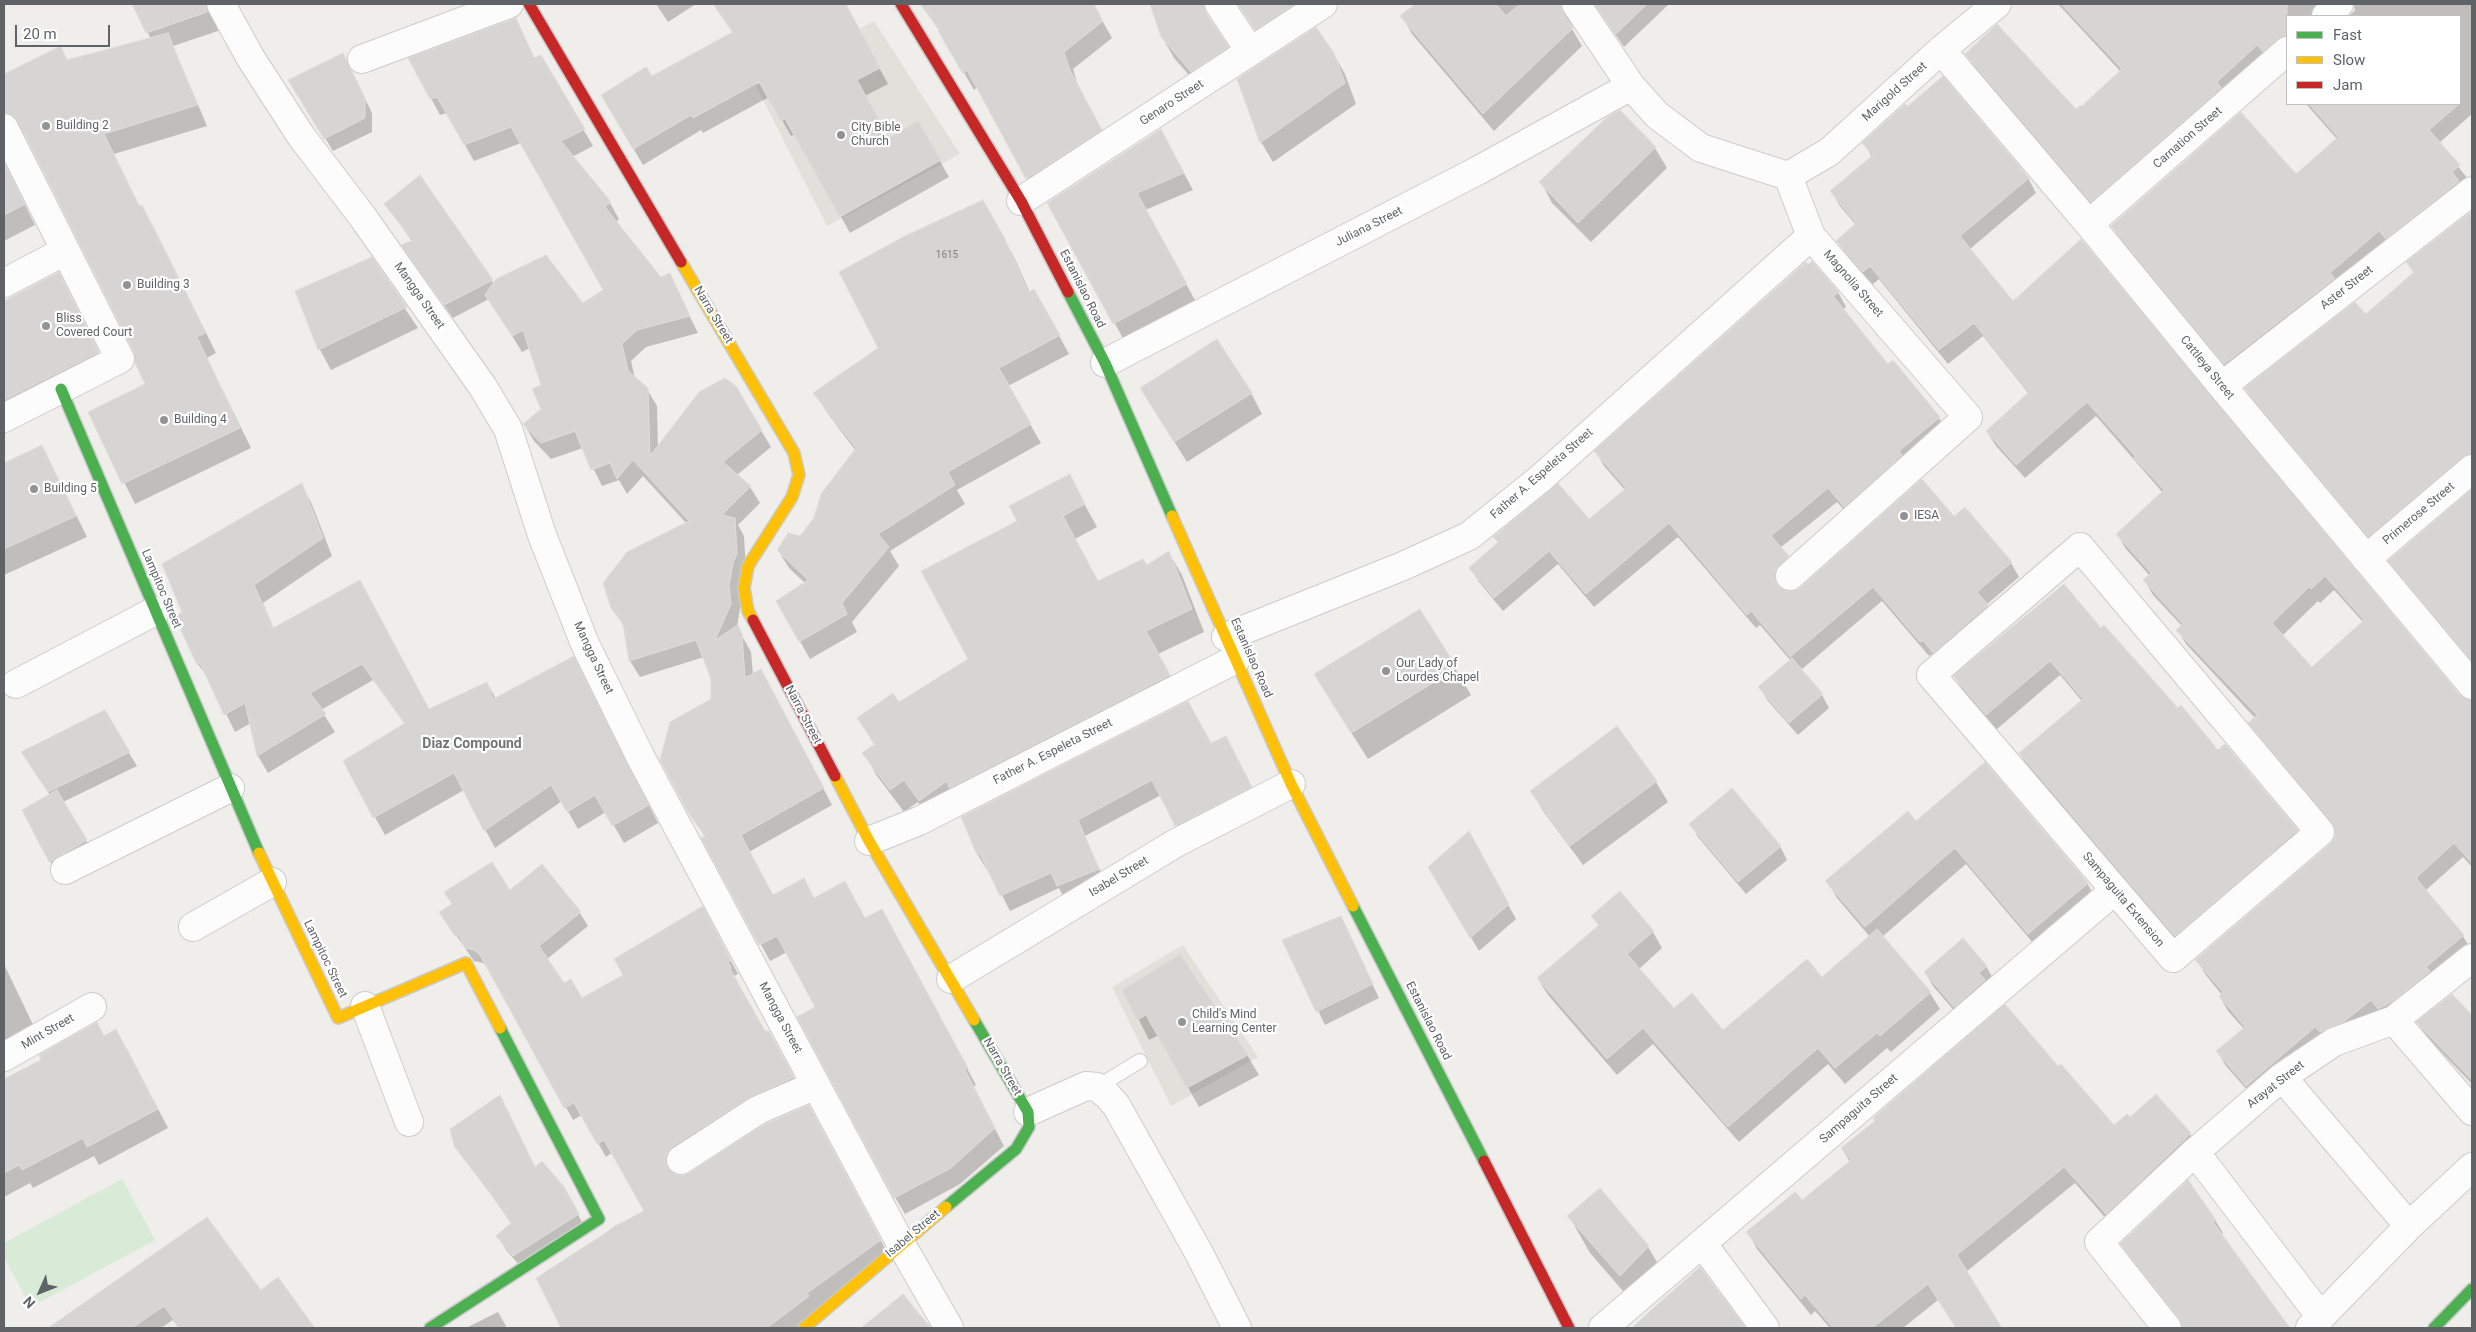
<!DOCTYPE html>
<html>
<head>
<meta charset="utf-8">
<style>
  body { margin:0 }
  #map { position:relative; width:2476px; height:1332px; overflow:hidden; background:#efeeea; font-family:Roboto,sans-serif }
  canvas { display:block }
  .frame { position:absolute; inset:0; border:5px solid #5f6368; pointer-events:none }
  .legend { position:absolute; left:2286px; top:15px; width:175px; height:90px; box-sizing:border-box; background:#fff; border:1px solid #bfc1c3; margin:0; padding:6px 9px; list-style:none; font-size:15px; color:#5f6368 }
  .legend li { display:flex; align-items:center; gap:10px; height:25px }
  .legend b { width:25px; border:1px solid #bfc1c3 }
  .north { position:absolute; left:15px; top:1267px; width:50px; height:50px; -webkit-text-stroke:4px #fff; paint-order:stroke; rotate:226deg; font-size:14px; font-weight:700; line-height:20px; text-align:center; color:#5f6368 }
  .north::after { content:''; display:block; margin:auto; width:18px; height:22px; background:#5f6368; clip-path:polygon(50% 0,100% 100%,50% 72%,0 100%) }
  .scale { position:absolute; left:15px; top:25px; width:95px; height:22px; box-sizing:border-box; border:2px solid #5f6368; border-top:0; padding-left:6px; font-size:15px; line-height:18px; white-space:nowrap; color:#5f6368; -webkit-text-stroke:4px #fff; paint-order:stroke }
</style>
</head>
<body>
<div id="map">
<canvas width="2476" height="1332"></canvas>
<div class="frame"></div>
<ul class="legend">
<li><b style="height:6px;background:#4caf50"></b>Fast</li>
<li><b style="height:6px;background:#ffc107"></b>Slow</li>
<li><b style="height:6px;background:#c62828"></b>Jam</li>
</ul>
<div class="north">N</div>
<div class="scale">20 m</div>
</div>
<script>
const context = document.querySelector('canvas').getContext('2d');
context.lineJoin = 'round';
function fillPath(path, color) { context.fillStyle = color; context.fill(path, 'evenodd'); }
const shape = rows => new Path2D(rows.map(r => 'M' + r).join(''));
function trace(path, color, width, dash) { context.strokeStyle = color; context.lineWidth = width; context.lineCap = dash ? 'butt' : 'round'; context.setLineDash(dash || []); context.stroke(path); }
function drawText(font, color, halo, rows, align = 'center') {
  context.font = font + ' Roboto,sans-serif'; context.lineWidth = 4.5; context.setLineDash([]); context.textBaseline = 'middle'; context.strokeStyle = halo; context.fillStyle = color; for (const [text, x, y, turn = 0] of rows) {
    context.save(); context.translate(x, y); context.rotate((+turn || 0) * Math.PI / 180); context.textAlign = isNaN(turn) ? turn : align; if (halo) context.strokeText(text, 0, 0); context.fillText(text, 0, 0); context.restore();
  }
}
const education = shape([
  [874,21,960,154,827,226,756,86],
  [1183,945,1258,1057,1171,1106,1112,987]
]);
const green = shape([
  [122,1179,155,1240,31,1307,4,1258,4,1243]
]);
const shadow = shape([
  [133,4,210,4,217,21,218,31,173,46,207,126,114,154,140,207,153,226,216,353,207,358,251,448,135,504,89,412,147,385,135,352,25,135,17,132,4,139,4,75,60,48,68,61,151,39],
  [656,4,696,4,668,22],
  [713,4,845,4,888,84,865,96,889,139,918,123,949,177,850,233,795,134,791,136,769,97,703,133,701,130,643,165,602,95,651,78,733,33],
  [920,4,1093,4,1112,38,1073,69,1079,89,1111,147,1037,195,977,87,974,90,940,31],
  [1152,4,1200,4,1239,68,1203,91,1174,58,1162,37],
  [1238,4,1321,4,1267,49],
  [1417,4,1563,4,1571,18,1572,29,1582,46,1494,131,1412,34,1402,16],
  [1592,4,1669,4,1624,47,1598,9],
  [2058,4,2342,4,2326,16,2287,16,2287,53,2100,215,1975,68,1966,54,2076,111,2082,108,2121,72],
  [2353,4,2472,4,2472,114,2439,143,2472,184,2233,378,2121,240,2112,226,2296,176,2337,139,2306,104,2460,104,2460,16,2349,16,2355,10],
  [515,19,535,59,541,57,593,146,572,157,610,203,619,219,615,223,660,279,669,275,698,333,646,347,631,361,635,378,647,389,657,406,658,448,735,387,771,447,737,475,750,487,760,503,738,525,744,536,746,571,737,627,751,652,753,675,770,687,832,805,749,852,773,896,815,899,891,927,976,1085,973,1087,1004,1146,960,1184,905,1214,895,1197,817,1008,787,952,770,961,703,838,705,837,690,813,712,700,712,678,704,657,640,677,630,661,625,628,612,607,687,524,643,476,627,494,619,480,602,486,583,448,551,459,534,441,524,424,543,409,543,386,530,348,522,352,489,299,453,318,411,258,412,241,386,205,420,177,494,284,583,305,604,291,521,143,474,161,447,113,440,115,410,59],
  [1333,53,1345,74,1356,104,1273,162,1261,142,1238,79],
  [350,68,372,113,372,132,333,151,298,93],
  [1864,143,2028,178,2036,193,1970,249,2012,303,2081,241,2459,696,2467,701,2472,701,2472,867,2463,857,2425,891,2463,936,2471,950,2434,981,2255,1099,2226,1066,2217,1051,2244,1029,2228,1011,2220,997,2222,995,2205,974,2197,960,2331,845,2336,837,2337,830,2258,737,2250,723,2255,718,2186,644,2178,630,2182,626,2153,595,2145,581,2150,576,2126,549,2117,534,2163,493,2096,416,2025,478,1996,446,1987,432,2029,394,1983,336,1948,364,1879,279,1872,285,1846,255,1837,241,1856,225,1840,206,1831,191,1872,157],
  [2334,590,2363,622,2312,669,2282,636,2318,601,2320,603],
  [1170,147,1193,190,1145,210,1196,302,1124,340,1048,203],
  [1655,148,1667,168,1591,242,1552,203,1541,182],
  [4,162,35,225,4,241],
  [983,201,1014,257,1030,293,1044,308,1069,354,1008,386,1041,443,957,490,965,504,890,551,899,566,852,622,857,632,810,659,777,601,805,583,789,568,778,550,800,538,816,519,856,451,826,411,815,393,879,348],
  [2472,212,2472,470,2377,550,2254,403,2246,389,2365,316,2414,274,2408,262],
  [372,259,418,328,331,370,320,350,297,291],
  [58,274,101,358,4,408,4,302],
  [1838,292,1846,307,1842,310,1888,366,1939,418,1947,432,1853,520,1837,502,1780,548,1796,571,1783,585,1782,590,1794,592,1954,518,1965,508,2011,563,2019,577,1986,605,1995,620,1942,666,1932,654,1929,656,1882,601,1801,670,1822,695,1829,708,1798,735,1768,701,1760,688,1791,661,1760,625,1756,628,1678,537,1594,607,1558,564,1503,611,1479,582,1470,568,1499,543,1495,537,1589,521,1625,490,1604,466,1596,452],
  [1773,573,1782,588,1779,588,1770,574],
  [1251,393,1262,414,1187,462,1153,408],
  [42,446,87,537,4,575,4,464],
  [1069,476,1097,527,1075,539,1098,582,1146,567,1169,553,1182,575,1204,632,1158,654,1182,698,933,823,918,802,904,812,877,776,864,753,875,746,859,719,899,704,970,660,1019,522],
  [301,485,311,502,332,556,263,603,274,629,360,582,429,711,487,683,496,699,583,675,658,823,624,843,606,812,578,829,562,801,495,848,464,790,385,835,344,762,405,724,373,680,321,710,335,732,268,773,258,756,251,723,235,732,210,681,198,664,176,617,183,612],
  [2472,491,2472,664,2398,575,2390,561],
  [1420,610,1471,695,1368,759,1331,701],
  [2100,629,2218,751,2225,745,2297,831,2306,846,2184,950,2029,769,2020,754,2082,701,2060,675,1996,730,1964,692,1955,677],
  [104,712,137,766,63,802,94,854,58,874,50,861,50,795,23,753],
  [1211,745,1234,753,1259,802,1185,840,1161,795,1085,836,1106,884,1066,901,1059,888,1010,911,989,869,987,870,978,855],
  [1656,782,1668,802,1583,865,1543,811,1531,791],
  [1916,822,2087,883,2097,900,2039,950,1966,864,1882,937,1930,993,1940,1009,1891,1052,1887,1048,1845,1084,1828,1064,1739,1142,1653,1044,1617,1075,1548,995,1538,979,1599,926,1593,916,1653,932,1662,948,1639,969,1674,1010,1723,1032,1822,978,1870,937,1837,898,1827,881],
  [1691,824,1780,846,1787,860,1746,894,1698,837],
  [1476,846,1516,919,1479,951,1429,867],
  [509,892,580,913,588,926,547,959,564,984,581,1000,625,975,710,921,738,974,734,976,738,982,736,983,764,1032,777,1046,801,1091,674,1167,673,1174,682,1177,816,1120,888,1254,804,1328,612,1328,605,1315,579,1328,563,1328,559,1322,608,1233,646,1211,613,1152,606,1157,582,1115,573,1120,488,968,483,963,474,961,449,925],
  [1340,917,1379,998,1325,1025,1284,940],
  [4,964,35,1029,4,1045],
  [1986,966,1994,980,1962,1020,1933,986,1925,972],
  [1124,990,1247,1055,1259,1075,1199,1107,1159,1035,1149,1040],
  [2452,996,2472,1017,2472,1084,2426,1036,2418,1022],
  [104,1037,127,1049,168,1128,99,1165,94,1156,33,1188,30,1183,4,1197,4,1081,43,1060],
  [2058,1068,2114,1127,2130,1118,2156,1095,2190,1134,2200,1151,2116,1230,2075,1183,1966,1272,2001,1328,1956,1328,1938,1300,1903,1328,1830,1328,1815,1311,1811,1315,1757,1249,1748,1232,1802,1202,1850,1162,1842,1149],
  [455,1145,536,1168,572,1203,585,1228,522,1268,506,1250,498,1236,512,1224],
  [1569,1216,1648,1247,1670,1284,1642,1313,1590,1253],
  [207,1219,260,1292,278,1279,313,1328,179,1328,173,1320,161,1328,51,1328],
  [2215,1220,2223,1233,2221,1235,2287,1328,2183,1328,2182,1323,2129,1257,2122,1244],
  [1700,1268,1744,1328,1634,1328],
  [903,1296,928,1328,863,1328],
  [498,1312,507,1328,466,1328]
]);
const building = shape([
  [132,4,205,4,207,12,146,33,132,4],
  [714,4,846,4,880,68,857,80,889,138,918,121,941,160,840,217,785,119,781,121,759,82,693,118,691,115,633,149,601,95,646,67,652,76,733,32,714,4],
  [920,4,1094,4,1103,21,1064,52,1070,70,1102,130,1026,179,967,70,963,74,938,31,940,29,920,4],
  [1150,4,1204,4,1206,13,1229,47,1191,72,1161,37,1150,4],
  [1238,4,1295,4,1255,30,1238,4],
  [1415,4,1496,4,1506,16,1520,4,1561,4,1563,13,1573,28,1483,114,1400,16,1415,4],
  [1595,4,1647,4,1615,35,1595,4],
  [2061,4,2287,4,2287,36,2277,39,2263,52,2257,45,2217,82,2221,88,2091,202,1965,54,1997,24,2076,109,2081,105,2082,106,2122,69,2061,4],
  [516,18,534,58,541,55,585,129,561,141,611,202,605,207,661,277,670,273,690,316,637,330,622,344,628,371,648,388,650,456,699,392,725,378,736,386,762,430,723,462,751,486,722,515,735,518,737,554,733,563,729,585,731,604,715,640,738,625,742,634,745,678,761,669,824,788,741,835,773,895,804,878,814,898,845,881,865,918,882,909,968,1068,965,1070,995,1128,951,1168,894,1198,797,1017,815,1007,777,936,759,945,701,838,705,836,689,814,660,760,670,722,711,699,711,679,696,640,629,661,623,624,611,608,603,583,627,552,689,521,633,460,617,479,610,463,591,470,575,431,541,443,523,424,541,409,532,389,541,385,523,330,512,336,485,295,496,279,546,255,583,303,603,290,511,127,464,145,437,97,430,99,408,58,516,18],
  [1316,27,1334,53,1345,83,1260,143,1237,79,1316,27],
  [168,33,197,105,104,134,139,206,142,205,205,333,197,337,240,428,122,484,88,412,145,384,135,363,134,352,18,121,12,115,4,113,4,74,61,46,67,60,168,33],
  [343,53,365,98,365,118,324,139,288,80,343,53],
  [1943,76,2029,178,1960,236,2013,301,2081,239,2460,695,2472,700,2472,863,2454,843,2416,878,2464,935,2426,967,2430,971,2395,1000,2378,1009,2371,1000,2345,1021,2320,1032,2315,1027,2246,1086,2216,1051,2245,1027,2219,996,2223,992,2195,960,2330,844,2335,837,2335,829,2332,822,2248,723,2257,715,2176,630,2183,624,2143,580,2151,573,2116,534,2164,490,2134,458,2136,457,2087,402,2016,465,1986,431,2029,392,1974,323,1939,350,1870,266,1863,272,1836,241,1856,223,1830,191,1873,155,1862,143,1905,104,1908,106,1943,76],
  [2325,576,2364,620,2312,667,2272,623,2309,587,2311,589,2325,576],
  [2309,104,2459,104,2429,130,2460,165,2452,172,2459,181,2386,239,2379,231,2330,273,2335,278,2224,364,2111,226,2241,112,2296,174,2338,137,2309,104],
  [1620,110,1656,147,1578,223,1539,182,1606,118,1620,110],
  [1161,129,1184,173,1137,193,1187,284,1113,324,1047,203,1161,129],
  [4,162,25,204,4,215,4,162],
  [420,175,493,280,444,305,401,245,413,240,384,204,420,175],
  [983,200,1004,237,1028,292,1034,289,1060,335,999,368,1031,424,948,472,955,485,878,534,889,547,842,603,847,614,799,642,776,601,808,580,777,550,788,533,800,536,814,518,821,494,856,448,813,393,878,348,839,272,905,236,983,200],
  [2472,211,2472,454,2462,457,2368,537,2244,388,2355,302,2366,314,2414,272,2406,262,2472,211],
  [372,257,407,307,318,350,295,291,372,257],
  [1812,261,1839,292,1833,296,1888,364,1893,360,1940,417,1899,451,1902,455,1844,507,1828,488,1771,536,1789,556,1775,571,1775,579,1778,586,1786,591,1794,591,1800,588,1922,479,1954,516,1965,507,2012,562,1977,592,1988,605,1933,653,1923,640,1920,642,1873,587,1790,657,1751,611,1747,615,1669,523,1586,594,1549,551,1494,598,1469,568,1498,542,1493,537,1558,483,1589,519,1626,488,1594,451,1806,262,1808,265,1812,261],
  [59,272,99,352,4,400,4,301,59,272],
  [1217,339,1252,393,1174,442,1140,388,1217,339],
  [42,445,76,516,4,549,4,463,42,445],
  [1070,474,1085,504,1063,516,1098,581,1143,559,1147,565,1169,551,1192,609,1146,631,1170,675,949,788,947,781,919,801,904,780,890,790,862,753,875,744,857,718,893,693,899,702,968,659,921,571,1017,521,1009,506,1070,474],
  [302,483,323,538,254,585,273,628,360,580,429,709,487,682,493,699,574,656,649,805,612,826,595,795,567,812,551,785,484,831,454,773,373,818,343,761,405,723,362,664,310,693,326,714,257,756,245,703,224,715,200,663,197,665,175,617,182,612,162,564,302,483],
  [2472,489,2472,661,2388,561,2472,489],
  [2064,584,2101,628,2104,625,2178,708,2181,705,2218,750,2225,744,2298,830,2175,936,2019,753,2083,699,2050,661,1986,715,1953,676,2064,584],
  [1420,609,1457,668,1351,733,1314,674,1420,609],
  [1792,658,1823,694,1789,723,1758,687,1792,658],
  [1188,701,1211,743,1226,736,1252,787,1175,826,1152,780,1078,820,1099,869,1057,886,1051,873,1000,896,980,854,977,855,961,817,1188,701],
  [105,710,130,752,48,792,21,752,105,710],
  [1617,726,1657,781,1570,846,1530,791,1617,726],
  [1985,762,2088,883,2028,934,1955,848,1865,927,1825,881,1908,811,1916,821,1985,762],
  [1732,788,1781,846,1738,882,1689,824,1732,788],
  [57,790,87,840,49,862,22,810,57,790],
  [1469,831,1509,904,1470,938,1428,867,1469,831],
  [492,862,510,890,542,864,581,912,539,946,564,983,571,979,582,998,623,975,614,959,703,906,731,960,728,962,731,968,730,969,765,1031,769,1031,794,1077,750,1097,672,1147,667,1153,665,1161,668,1168,674,1174,682,1176,689,1173,765,1124,809,1105,881,1240,807,1293,809,1296,767,1328,561,1328,536,1278,607,1232,613,1227,644,1211,604,1140,597,1144,574,1103,564,1108,480,955,474,950,465,948,458,934,455,936,439,912,452,904,444,892,492,862],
  [1620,891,1654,931,1627,954,1674,1008,1692,993,1723,1030,1807,959,1822,977,1877,929,1931,992,1880,1036,1877,1033,1835,1068,1818,1048,1728,1127,1643,1028,1607,1059,1537,978,1599,925,1591,916,1620,891],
  [1341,916,1373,984,1316,1012,1282,940,1341,916],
  [1963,938,1987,966,1979,973,1985,980,1954,1007,1924,972,1963,938],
  [1180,954,1248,1055,1187,1088,1146,1015,1137,1020,1122,990,1180,954],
  [2452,994,2472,1015,2472,1080,2416,1022,2452,994],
  [2005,1004,2058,1066,2061,1064,2114,1125,2127,1114,2130,1117,2156,1094,2191,1133,2106,1214,2064,1167,1957,1255,2002,1328,1956,1328,1928,1284,1872,1328,1833,1328,1805,1295,1801,1299,1746,1232,1795,1192,1802,1200,1851,1160,1841,1148,1875,1121,1873,1118,2005,1004],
  [97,1022,104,1036,116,1029,158,1109,87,1147,83,1138,22,1170,19,1165,4,1173,4,1079,41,1060,39,1055,97,1022],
  [500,1095,535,1167,542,1161,565,1188,579,1214,513,1256,496,1236,512,1222,454,1146,450,1129,500,1095],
  [2188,1180,2216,1220,2213,1222,2290,1328,2182,1328,2179,1318,2120,1244,2188,1180],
  [1600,1188,1649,1246,1620,1276,1567,1216,1600,1188],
  [207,1217,261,1290,278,1277,315,1328,180,1328,164,1306,132,1328,48,1328,207,1217],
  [1700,1267,1746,1328,1632,1328,1650,1311,1700,1267],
  [903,1294,931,1328,861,1328,903,1294]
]);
const lane = shape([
  [1097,1087,1140,1061]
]);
const street = shape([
  [221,4,250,57,301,136,362,216,483,387,508,429,542,535,585,644,641,758,901,1244,949,1328],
  [1219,4,1250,51],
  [1576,4,1631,86,1657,115,1701,148,1788,176,1811,236,1968,417,1790,576],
  [2326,16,2339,4],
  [1941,50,2089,224,2222,386,2472,685],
  [362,59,509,4],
  [4,128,120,359,4,418],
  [1788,176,1829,152,1941,50,1997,4],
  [1021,201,1323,4],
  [2089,224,2287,51],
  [4,283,65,251],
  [1105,363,1477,171,1631,86],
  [2222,386,2472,191],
  [2080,547,2320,832,2173,958,1931,675,2080,547],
  [2366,559,2472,469],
  [1226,637,1403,566,1469,536,1541,478,1811,236],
  [16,684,155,611],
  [869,841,919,821,1236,659],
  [65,870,230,788],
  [193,927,272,882],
  [951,979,1176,843,1291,784],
  [365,1006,409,1122],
  [2394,1020,2472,1111],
  [4,1057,92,1007],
  [2282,1077,2409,1226],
  [1028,1112,1086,1086,1097,1087,1107,1095,1116,1105,1199,1253,1237,1328],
  [2195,1152,2321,1317],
  [681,1160,758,1110,816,1085],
  [1702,1243,1765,1328],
  [1603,1328,2115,890],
  [2167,1328,2099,1242,2195,1152,2282,1077,2334,1042,2394,1020,2472,958],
  [2310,1328,2409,1226,2472,1167]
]);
const fast = shape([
  [1068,292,1105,363,1172,516],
  [61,389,259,853],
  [1353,906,1484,1161],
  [946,1207,1016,1149,1029,1127,1028,1112,974,1020],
  [430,1328,599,1219,500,1028],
  [2434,1328,2472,1289]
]);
const slow = shape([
  [681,262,794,453,799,475,792,497,748,566,744,588,748,611,753,620],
  [1172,516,1291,784,1353,906],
  [835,776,869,841,974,1020],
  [259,853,338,1018,466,963,500,1028],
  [804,1328,946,1207]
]);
const jam = shape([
  [529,4,681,262],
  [901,4,1021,201,1068,292],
  [753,620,835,776],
  [1484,1161,1569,1328]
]);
const markers = [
  [46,126,5,"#919496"],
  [841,135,5,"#919496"],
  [127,285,5,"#919496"],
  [46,326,5,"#919496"],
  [164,420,5,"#919496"],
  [34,489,5,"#919496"],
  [1904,516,5,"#919496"],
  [1386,671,5,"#919496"],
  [1182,1022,5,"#919496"]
];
const numberNames = [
  ["1615",947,255]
];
const streetNames = [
  ["Marigold Street",1895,92,-42],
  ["Genaro Street",1172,103,-33],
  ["Carnation Street",2188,138,-41],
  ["Juliana Street",1369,227,-27],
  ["Magnolia Street",1853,284,49],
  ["Aster Street",2347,288,-38],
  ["Estanislao Road",1082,289,63],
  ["Mangga Street",419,296,55],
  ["Narra Street",713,315,59],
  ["Cattleya Street",2207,368,51],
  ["Father A. Espeleta Street",1542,474,-41],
  ["Primerose Street",2419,514,-40],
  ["Lampitoc Street",161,589,67],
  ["Mangga Street",593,658,65],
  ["Estanislao Road",1251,658,66],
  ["Narra Street",803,715,62],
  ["Father A. Espeleta Street",1053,752,-27],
  ["Isabel Street",1119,877,-31],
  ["Sampaguita Extension",2123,900,50],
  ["Lampitoc Street",325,959,64],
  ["Mangga Street",780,1018,62],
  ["Estanislao Road",1428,1021,63],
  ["Mint Street",48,1032,-30],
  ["Narra Street",1002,1067,60],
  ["Arayat Street",2276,1085,-38],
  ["Sampaguita Street",1859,1109,-41],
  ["Isabel Street",913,1234,-40]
];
const poiNames = [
  ["Building 2",56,126],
  ["City Bible",851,128],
  ["Church",851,142],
  ["Building 3",137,285],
  ["Bliss",56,319],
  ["Covered Court",56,333],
  ["Building 4",174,420],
  ["Building 5",44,489],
  ["IESA",1914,516],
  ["Our Lady of",1396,664],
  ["Lourdes Chapel",1396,678],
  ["Child's Mind",1192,1015],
  ["Learning Center",1192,1029]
];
const neighbourhoodNames = [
  ["Diaz Compound",472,744]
];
fillPath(education, '#e2e0da');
fillPath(green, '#d8ebd6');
fillPath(shadow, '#0003');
fillPath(building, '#d6d5d3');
trace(building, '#deddd9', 1);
trace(lane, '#cbcccc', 16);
trace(street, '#cbcccc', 30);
trace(fast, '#cacacb', 14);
trace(slow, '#cacacb', 14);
trace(jam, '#cacacb', 14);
trace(lane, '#fdfcfc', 14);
trace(street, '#fdfcfc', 28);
trace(fast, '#4caf50', 11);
trace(slow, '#ffc107', 11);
trace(jam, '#c62828', 11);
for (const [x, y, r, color] of markers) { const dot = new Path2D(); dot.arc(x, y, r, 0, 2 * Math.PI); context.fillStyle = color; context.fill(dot); trace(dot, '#fff', 2); }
drawText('10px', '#7e8184', null, numberNames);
drawText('12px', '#5f6368', '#fff', streetNames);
drawText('12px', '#5f6368', '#fff', poiNames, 'left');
drawText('bold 14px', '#70757a', '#fff', neighbourhoodNames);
</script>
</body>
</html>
